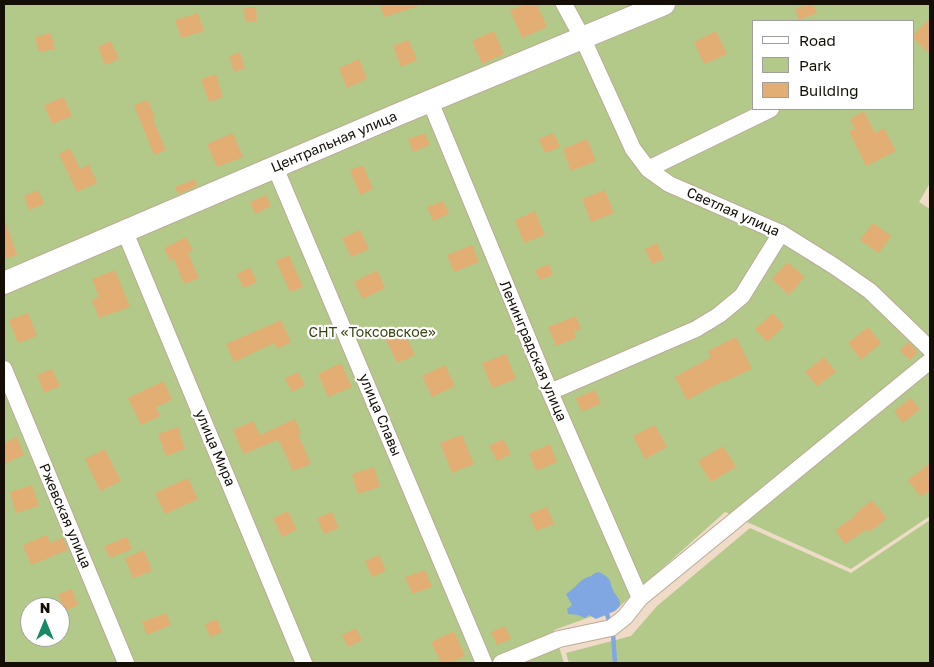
<!DOCTYPE html>
<html>
<head>
<meta charset="utf-8">
<style>
  body { margin:0 }
  #map { position:relative; width:934px; height:667px; overflow:hidden; background:#efdbc7; font-family:"Golos Text",sans-serif }
  canvas { display:block }
  .frame { position:absolute; inset:0; border:5px solid #140e07; pointer-events:none }
  .legend { position:absolute; left:752px; top:20px; width:162px; height:90px; box-sizing:border-box; background:#fff; border:1px solid #a19f9c; margin:0; padding:6px 9px; list-style:none; font-size:15px; color:#140e07 }
  .legend li { display:flex; align-items:center; gap:10px; height:25px }
  .legend b { width:25px; border:1px solid #a19f9c }
  .north { position:absolute; left:20px; top:597px; width:50px; height:50px; box-sizing:border-box; background:#fff; border:1px solid #a19f9c; border-radius:50%; rotate:0deg; font-size:14px; font-weight:700; line-height:20px; text-align:center; color:#140e07 }
  .north::after { content:''; display:block; margin:auto; width:18px; height:22px; background:#198867; clip-path:polygon(50% 0,100% 100%,50% 72%,0 100%) }
</style>
</head>
<body>
<div id="map">
<canvas width="934" height="667"></canvas>
<div class="frame"></div>
<ul class="legend">
<li><b style="height:6px;background:#fff"></b>Road</li>
<li><b style="height:14px;background:#b3c98a"></b>Park</li>
<li><b style="height:14px;background:#e3ae73"></b>Building</li>
</ul>
<div class="north">N</div>
</div>
<script>
const ctx = document.querySelector('canvas').getContext('2d');
ctx.lineJoin = 'round';
function fill(path, color) {
  ctx.fillStyle = color;
  ctx.fill(path, 'evenodd');
}
function trace(path, color, width, dash) {
  ctx.strokeStyle = color;
  ctx.lineWidth = width;
  ctx.lineCap = dash ? 'butt' : 'round';
  ctx.setLineDash(dash || []);
  ctx.stroke(path);
}
function drawText(font, color, halo, rows, align = 'center') {
  ctx.font = font + ' "Golos Text",sans-serif';
  ctx.lineWidth = 4.5;
  ctx.setLineDash([]);
  ctx.textBaseline = 'middle';
  ctx.strokeStyle = halo;
  ctx.fillStyle = color;
  for (const [text, x, y, turn = 0] of rows) {
    ctx.save();
    ctx.translate(x, y);
    ctx.rotate((+turn || 0) * Math.PI / 180);
    ctx.textAlign = isNaN(turn) ? turn : align;
    if (halo) ctx.strokeText(text, 0, 0);
    ctx.fillText(text, 0, 0);
    ctx.restore();
  }
}
const green = new Path2D(`
  M4 4H930V183L919 202 930 209V516L851 569 725 512 620 606 554 630 564 663H4ZM753 21H913V109H753ZM30 607H60V637H30Z
  M930 520V663H569L566 653 631 636 657 606 750 528 851 573Z`);
const water = new Path2D(`
  M599 572C616 581 607 582 616 595 619 599 620 600 620 606L615 611 596 619 589 615 585 618 578 615 568 614 567 609 572 605 566 594C575 589 580 578 591 576L595 573Z`);
const stream = new Path2D(`
  M607 614 613 634 615 663`);
const building = new Path2D(`
  M380 4H418L419 6 384 17Z
  M526 4H537L547 27 522 38 510 10Z
  M808 4H813L817 13 799 20 795 9Z
  M244 7H256L257 21 245 22Z
  M198 13 204 31 181 38 175 20Z
  M930 17V54L913 38V36Z
  M494 31 504 54 482 64 472 41Z
  M716 31 727 54 704 64 694 42Z
  M51 33 55 49 39 52 35 37Z
  M409 40 417 60 401 67 393 46Z
  M111 41 119 59 105 65 98 47Z
  M240 52 245 68 234 72 229 56Z
  M359 59 367 79 347 88 339 68Z
  M216 74 223 97 209 102 201 79Z
  M64 97 72 116 52 124 44 105Z
  M148 100 155 118 153 119 166 150 154 155 134 105Z
  M864 111 875 133 884 128 896 151 866 166 849 131 855 129 850 119Z
  M233 133 243 157 217 167 207 144Z
  M425 133 430 145 413 152 408 139Z
  M554 133 560 147 545 153 539 139Z
  M587 139 596 161 571 171 563 149Z
  M70 148 80 169 89 164 97 183 77 192 59 154Z
  M363 165 373 189 360 195 350 170Z
  M195 179 197 186 178 194 175 187Z
  M38 190 44 204 29 210 24 196Z
  M605 190 614 213 591 222 582 199Z
  M266 195 271 206 255 214 250 202Z
  M443 201 449 214 433 221 427 207Z
  M535 211 545 235 524 243 515 220Z
  M4 223H6L17 255 4 259Z
  M873 223 891 236 879 253 860 240Z
  M360 230 369 249 351 257 342 238Z
  M186 237 193 251 188 253 199 278 184 284 174 259 170 261 164 248Z
  M657 243 664 259 652 264 645 249Z
  M472 245 479 262 454 272 447 255Z
  M289 255 303 287 290 292 276 261Z
  M787 262 805 277 789 295 772 279Z
  M549 264 553 275 540 280 535 270Z
  M250 267 257 282 244 288 237 274Z
  M115 270 130 307 99 318 92 300 99 297 92 279Z
  M377 270 385 288 363 299 354 282Z
  M28 313 37 336 18 343 9 320Z
  M773 313 784 326 767 342 755 329Z
  M576 316 581 329 574 332 576 338 556 346 548 327Z
  M281 320 291 342 277 349 274 343 234 362 226 344Z
  M868 327 881 343 861 360 848 343Z
  M403 330 415 355 397 363 385 338Z
  M736 337 752 369 724 382 723 381 687 400 675 377 711 357 708 351Z
  M908 342 918 352 910 360 900 351Z
  M506 354 516 379 492 388 482 363Z
  M824 357 836 372 817 386 805 372Z
  M341 363 352 387 328 397 318 374Z
  M445 365 455 386 432 397 422 376Z
  M52 369 60 386 44 393 37 375Z
  M298 372 305 385 292 392 285 378Z
  M164 381 172 400 156 407 160 416 141 425 128 398Z
  M595 390 601 403 582 412 576 398Z
  M911 398 920 409 903 423 894 411Z
  M295 419 301 433 298 434 311 464 293 471 280 443H279L277 440 244 454 233 430 253 421 260 435Z
  M655 425 667 447 645 459 633 436Z
  M178 427 185 449 166 456 158 434Z
  M462 435 474 464 452 473 440 443Z
  M17 437 24 455 4 464V443Z
  M503 439 511 454 497 461 489 446Z
  M550 444 557 462 536 471 529 453Z
  M723 446 736 467 711 482 698 461Z
  M105 449 121 481 100 491 85 459Z
  M930 463V490L921 497 908 480Z
  M374 467 380 487 358 494 352 474Z
  M188 478 198 499 165 514 155 493Z
  M32 485 39 506 16 513 10 492Z
  M872 500 887 518 870 532 867 529 845 544 835 530 856 515 855 514Z
  M547 507 554 524 536 531 529 514Z
  M288 511 297 530 282 537 273 518Z
  M332 512 339 528 324 534 317 518Z
  M47 535 50 543 63 538 68 550 31 565 23 545Z
  M127 537 132 549 110 558 104 546Z
  M144 550 152 571 133 578 125 558Z
  M379 555 386 571 372 577 365 561Z
  M425 570 432 587 412 594 405 577Z
  M72 589 78 605 65 611 58 594Z
  M166 613 171 625 147 635 142 622Z
  M217 619 222 632 210 637 205 624Z
  M505 626 511 639 497 645 491 632Z
  M356 628 362 640 348 647 342 635Z
  M454 631 465 656 450 663H441L431 642Z`);
const street = new Path2D(`
  M564 4 583 39 633 149 648 169 669 184 781 233 834 266 870 291 930 349
  M430 101 550 392 640 598
  M275 167 484 663
  M648 169 771 109
  M125 232 304 663
  M4 369 126 663
  M550 392 696 329 719 315 742 296 781 233
  M501 663 559 639 611 628 625 617 640 598 930 361`);
const secondary = new Path2D(`
  M4 283 399 114 664 4`);
const streetNames = [
  ["Центральная улица",334,142,-23],
  ["Светлая улица",733,212,24],
  ["Ленинградская улица",533,351,67],
  ["улица Славы",380,415,67],
  ["улица Мира",215,448,67],
  ["Ржевская улица",65,516,67]
];
const parkNames = [
  ["СНТ «Токсовское»",372,333]
];
fill(green, '#b3c98a');
fill(water, '#81a7e3');
trace(stream, '#81a7e3', 4.5);
fill(building, '#e3ae73');
trace(street, '#bcaa96', 18);
trace(secondary, '#bcaa96', 24);
trace(street, '#fff', 16);
trace(secondary, '#fff', 22);
drawText('14px', '#140e07', '#fff', streetNames);
drawText('14px', '#364410', '#fff', parkNames);
</script>
</body>
</html>
